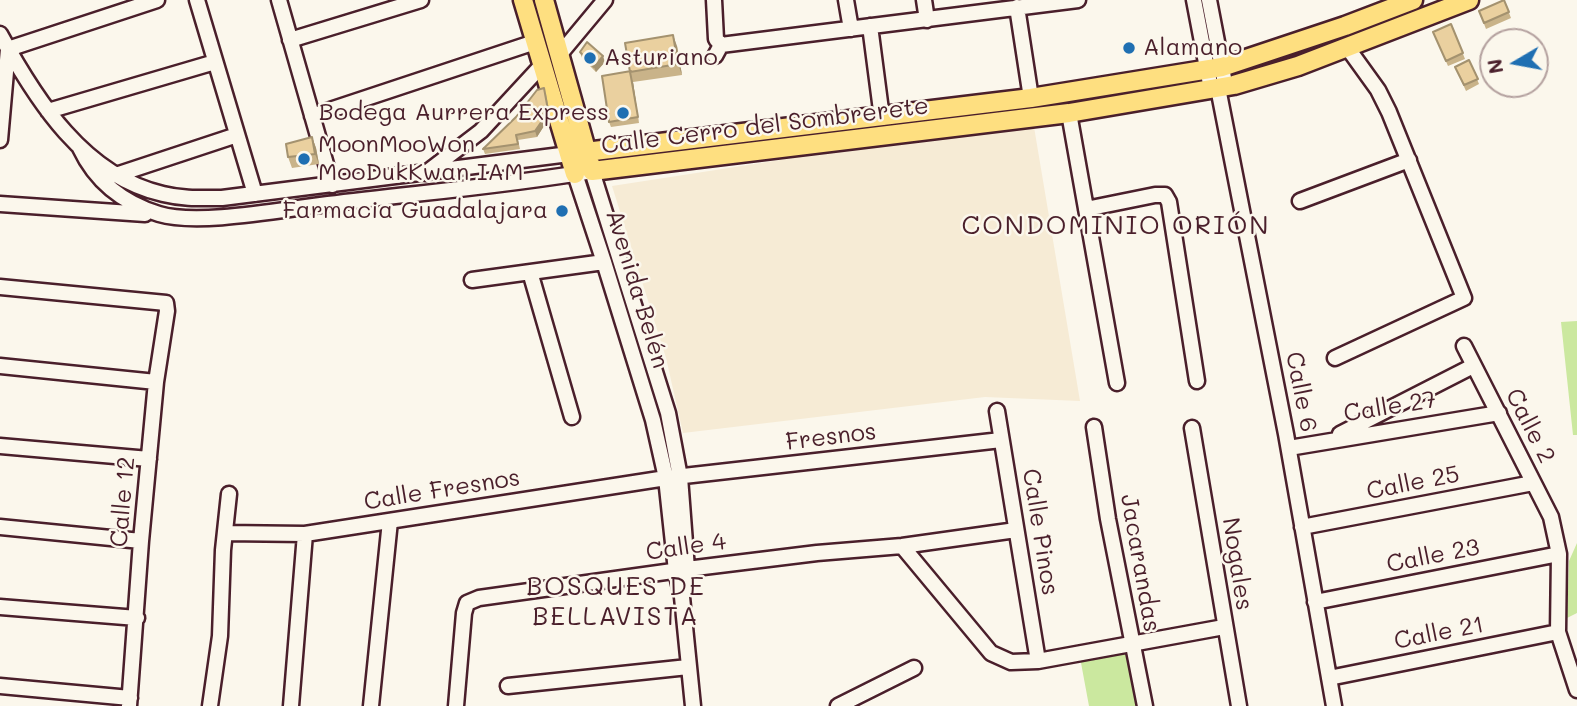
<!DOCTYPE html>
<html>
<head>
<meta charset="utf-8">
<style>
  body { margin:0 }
  #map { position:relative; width:1577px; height:706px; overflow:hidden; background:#fbf7ec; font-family:Mali,sans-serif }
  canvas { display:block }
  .north { position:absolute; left:1479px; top:28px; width:70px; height:70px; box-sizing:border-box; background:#fbf7ec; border:2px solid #b4a19f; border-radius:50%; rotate:260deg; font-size:19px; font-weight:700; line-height:28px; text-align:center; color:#4a1f2b }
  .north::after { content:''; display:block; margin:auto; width:24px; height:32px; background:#1f6fb2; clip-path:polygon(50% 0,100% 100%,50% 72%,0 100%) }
</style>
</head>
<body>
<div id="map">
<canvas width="1577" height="706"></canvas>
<div class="north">N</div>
</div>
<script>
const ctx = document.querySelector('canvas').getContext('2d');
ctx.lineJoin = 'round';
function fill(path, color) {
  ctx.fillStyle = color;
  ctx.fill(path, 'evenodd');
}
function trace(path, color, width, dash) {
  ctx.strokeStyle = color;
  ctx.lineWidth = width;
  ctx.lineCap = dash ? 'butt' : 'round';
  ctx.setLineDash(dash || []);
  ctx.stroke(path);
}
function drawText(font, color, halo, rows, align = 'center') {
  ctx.font = font + ' Mali,sans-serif';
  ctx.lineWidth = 5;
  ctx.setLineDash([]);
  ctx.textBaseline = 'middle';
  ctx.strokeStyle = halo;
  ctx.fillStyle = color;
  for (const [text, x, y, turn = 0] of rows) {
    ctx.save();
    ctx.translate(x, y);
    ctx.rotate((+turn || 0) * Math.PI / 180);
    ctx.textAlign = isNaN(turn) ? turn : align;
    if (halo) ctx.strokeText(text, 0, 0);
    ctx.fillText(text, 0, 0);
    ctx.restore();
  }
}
const built = new Path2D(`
  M1033 121 1080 401 985 397 683 433 666 358 612 186Z`);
const green = new Path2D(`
  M1577 321V435H1573L1561 322Z
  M1577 543V613L1567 618 1569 561Z
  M1131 643 1143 706H1089L1079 652Z`);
const minor = new Path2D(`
  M197 0 255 194
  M279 0 332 185
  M714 0 716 39 721 45 715 56
  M846 0 851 29
  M924 0 927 20
  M1194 0 1211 89
  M1209 0 1224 78
  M1017 7 1031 98
  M870 26 882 118
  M0 34C36 100 84 176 163 194 183 199 202 198 222 198L569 154
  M290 40 421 0
  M721 45 1078 0
  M560 54 605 0
  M1218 88 1286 434 1334 706
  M48 111 215 62
  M1069 113 1117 383
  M312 116 535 42
  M0 140 8 49 157 0
  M80 148C96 182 123 203 159 214 199 226 284 209 328 204 416 193 505 186 592 171L668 413 680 477 687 569 682 597
  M426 173 481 131 542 65
  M575 174 604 262 653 420 666 478 676 571 682 597 693 706
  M116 175 237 135
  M1300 201 1409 160
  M0 204 145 214
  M1086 209 1155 195H1165L1169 202 1197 381
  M530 272 572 417
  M472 280 604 262
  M0 287 166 303 167 311 156 382 141 541 129 706
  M1464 346 1551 517 1559 554 1558 632 1577 690
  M1335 358 1464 298 1389 112 1378 90 1347 47
  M0 366 156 382
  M997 411 1038 661
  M1094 427 1108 519 1145 706
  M1192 428 1239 706
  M1340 434 1473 366
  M0 446 149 459
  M1289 448 1499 413
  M0 527 141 541
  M1302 527 1533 483
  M225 533 305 534 666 478 1001 440
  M902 546 991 653 1011 662 1038 661 1224 627
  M1315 602 1559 554
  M0 607 137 618
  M1329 678 1558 632
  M0 686 130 698
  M508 686 688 667
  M210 706 220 636 223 550 229 494
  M291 706 305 534
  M371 706 390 521
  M456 706 464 613 467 603 479 598 687 569 817 553 902 546 1016 530
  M838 706 914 668`);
const major = new Path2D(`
  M523 0 575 174
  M544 0 592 171 1069 113 1234 85 1298 66 1469 0
  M569 154 1031 98 1222 67 1345 26 1413 0`);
const wall = new Path2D(`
  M1504 0 1511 18 1486 29 1479 11Z
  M1451 24 1465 59 1448 66 1433 32Z
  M677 46 682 75 633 82 639 123 611 127 609 122 630 72Z
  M580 52 605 62 596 72 582 58Z
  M1469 60 1479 84 1466 91 1455 67Z
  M546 94 550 115 540 117 544 126 537 137 518 140 520 149 485 154 483 149 516 117Z
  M312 137 316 148 319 164 292 168 288 157Z`);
const shadedWall = new Path2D(`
  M673 35 677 46 682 75 678 64Z
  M603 56 605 62 596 72 594 67Z
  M631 77 633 82 639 123 638 117Z
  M542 121 544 126 537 137 535 131Z
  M312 137 316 148 319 164 315 154Z`);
const building = new Path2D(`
  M1504 0 1509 12 1484 23 1479 11Z
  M1451 24 1463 53 1446 61 1433 32Z
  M673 35 678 64 630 72 625 43Z
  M1518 35 1521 42H1502Z
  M587 42 603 56 594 67 580 52Z
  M1469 60 1478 79 1464 85 1455 67Z
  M631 71 630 72 631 77 638 117 609 122 602 76Z
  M544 88 548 110 538 112 542 121 535 131 516 135 518 144 483 149 516 117 537 90Z
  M312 137 315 154 288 157 286 144Z`);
const markers = [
  [1129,48,7,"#1f6fb2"],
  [590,58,7,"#1f6fb2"],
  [623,113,7,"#1f6fb2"],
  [304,159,7,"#1f6fb2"],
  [562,211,7,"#1f6fb2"]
];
const poiNames = [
  ["Alamano",1143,48],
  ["Asturiano",604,58],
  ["Bodega Aurrera Express",609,113,"right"],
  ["MoonMooWon",318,145],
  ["MooDukKwan IAM",318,173],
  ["Farmacia Guadalajara",548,211,"right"]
];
const streetNames = [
  ["Calle Cerro del Sombrerete",765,126,-7],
  ["Avenida Belén",637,289,73],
  ["Calle 6",1301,392,79],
  ["Calle 27",1390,407,-9],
  ["Calle 2",1530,426,63],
  ["Fresnos",831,437,-7],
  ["Calle 25",1413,483,-11],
  ["Calle Fresnos",442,490,-9],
  ["Calle 12",123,502,-85],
  ["Calle Pinos",1040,532,81],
  ["Calle 4",686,547,-8],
  ["Calle 23",1433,556,-11],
  ["Jacarandas",1140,563,80],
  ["Nogales",1237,564,81],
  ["Calle 21",1439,633,-11]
];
const neighbourhoodNames = [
  ["CONDOMINIO ORIÓN",1116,226],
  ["BOSQUES DE",616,587],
  ["BELLAVISTA",616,617]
];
fill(built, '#f6ebd5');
fill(green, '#cbe89f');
trace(minor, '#4a1f2b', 19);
trace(major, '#4a1f2b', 23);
trace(minor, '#fbf7ec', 14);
trace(major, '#fedf80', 18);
fill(wall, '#c9b389');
fill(shadedWall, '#a4926f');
fill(building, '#ead09f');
trace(building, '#a4926f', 2);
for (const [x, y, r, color] of markers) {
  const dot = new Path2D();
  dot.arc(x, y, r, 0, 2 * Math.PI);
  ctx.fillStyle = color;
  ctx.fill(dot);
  trace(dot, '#fbf7ec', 2.5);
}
drawText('24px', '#4a1f2b', '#fbf7ec', poiNames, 'left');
drawText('24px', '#4a1f2b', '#fbf7ec', streetNames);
ctx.letterSpacing = '2px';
drawText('26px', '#4a1f2b', '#fbf7ec', neighbourhoodNames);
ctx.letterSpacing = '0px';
</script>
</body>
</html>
